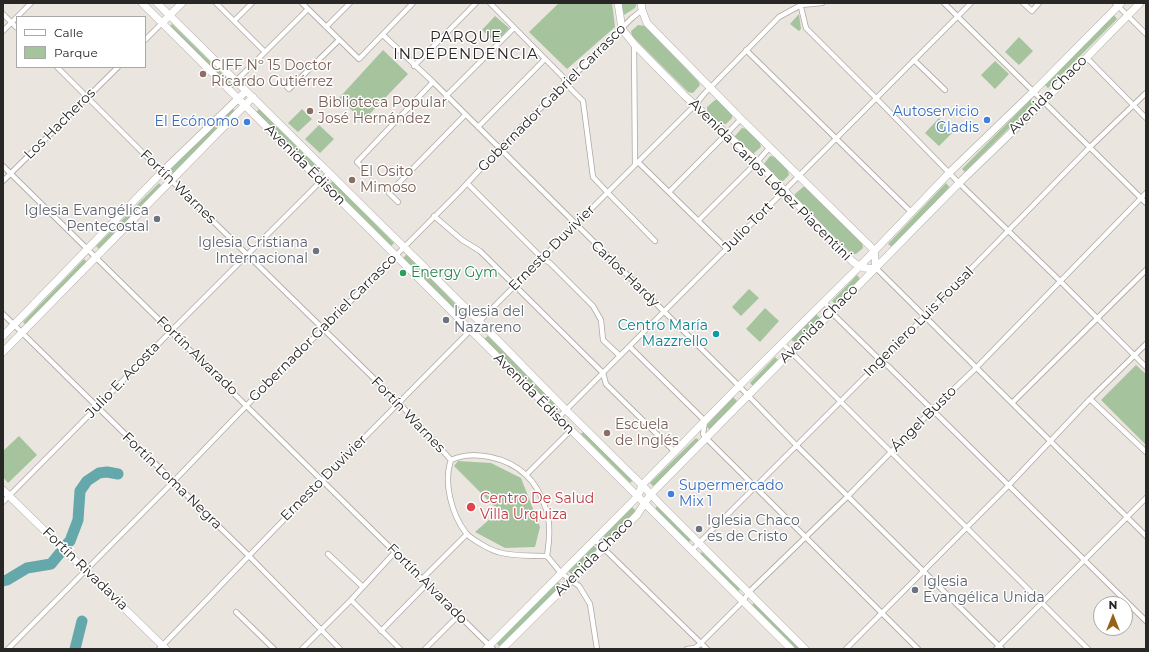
<!DOCTYPE html>
<html>
<head>
<meta charset="utf-8">
<style>
  body { margin:0 }
  #map { position:relative; width:1149px; height:652px; overflow:hidden; background:#ebe5df; font-family:Montserrat,sans-serif }
  canvas { display:block }
  .frame { position:absolute; inset:0; border:4px solid #292725; pointer-events:none }
  .legend { position:absolute; left:16px; top:16px; width:130px; height:52px; box-sizing:border-box; background:#fff; border:1px solid #a9a9a8; margin:0; padding:5px 7px; list-style:none; font-size:12px; color:#292725 }
  .legend li { display:flex; align-items:center; gap:8px; height:20px }
  .legend b { width:20px; border:1px solid #a9a9a8 }
  .north { position:absolute; left:1093px; top:596px; width:40px; height:40px; box-sizing:border-box; background:#fff; border:1px solid #a9a9a8; border-radius:50%; rotate:0deg; font-size:11px; font-weight:700; line-height:16px; text-align:center; color:#292725 }
  .north::after { content:''; display:block; margin:auto; width:14px; height:18px; background:#966217; clip-path:polygon(50% 0,100% 100%,50% 72%,0 100%) }
</style>
</head>
<body>
<div id="map">
<canvas width="1149" height="652"></canvas>
<div class="frame"></div>
<ul class="legend">
<li><b style="height:5px;background:#fff"></b>Calle</li>
<li><b style="height:11px;background:#a5c39d"></b>Parque</li>
</ul>
<div class="north">N</div>
</div>
<script>
const ctx = document.querySelector('canvas').getContext('2d');
ctx.lineJoin = 'round';
function fill(path, color) {
  ctx.fillStyle = color;
  ctx.fill(path, 'evenodd');
}
function trace(path, color, width, dash) {
  ctx.strokeStyle = color;
  ctx.lineWidth = width;
  ctx.lineCap = dash ? 'butt' : 'round';
  ctx.setLineDash(dash || []);
  ctx.stroke(path);
}
function drawText(font, color, halo, rows, align = 'center') {
  ctx.font = font + ' Montserrat,sans-serif';
  ctx.lineWidth = 3;
  ctx.setLineDash([]);
  ctx.textBaseline = 'middle';
  ctx.strokeStyle = halo;
  ctx.fillStyle = color;
  for (const [text, x, y, turn = 0] of rows) {
    ctx.save();
    ctx.translate(x, y);
    ctx.rotate((+turn || 0) * Math.PI / 180);
    ctx.textAlign = isNaN(turn) ? turn : align;
    if (halo) ctx.strokeText(text, 0, 0);
    ctx.fillText(text, 0, 0);
    ctx.restore();
  }
}
const green = new Path2D(`
  M559 3H612L615 27 567 69 529 32Z
  M621 3H637L635 8 624 15Z
  M799 14 801 29 799 31 790 24Z
  M1114 15 1117 19 1048 88 1045 85Z
  M495 16 509 28 496 43 482 30Z
  M172 24 235 86 231 89 169 27Z
  M638 25 645 26 698 81 700 85 693 93 688 92 632 36 631 31Z
  M1019 37 1033 51 1019 65 1005 52Z
  M383 50 408 74 363 121 339 98Z
  M995 61 1009 74 995 89 981 75Z
  M1031 99 1034 103 965 172 962 169Z
  M715 100H719L732 113V118L726 124H721L707 111V107Z
  M232 108 235 111 173 173 170 170Z
  M259 109 322 171 319 174 256 112Z
  M302 109 312 119 298 132 288 123Z
  M939 118 953 132 939 146 925 133Z
  M319 125 334 139 320 153 305 139Z
  M742 128C751 129 760 138 761 147L754 153H750L735 140V136Z
  M770 156C779 157 788 166 789 175L783 181H778L764 167V164Z
  M333 181 394 243 391 246 329 184Z
  M159 183 162 186 99 249 96 246Z
  M946 183 950 188 892 247 888 244Z
  M803 187H808L862 242 863 248 856 254H852L795 198V194Z
  M407 254 468 317 465 320 403 258Z
  M84 259 87 262 26 325 23 322Z
  M857 275 860 279 836 305 832 301Z
  M749 289 759 298 741 316 732 307Z
  M765 308 779 321 760 342 746 329Z
  M816 314 820 318 795 343 791 339Z
  M488 336 558 405 554 408 484 339Z
  M775 357 779 361 754 387 750 383Z
  M1136 365 1146 374V445L1101 400Z
  M733 397 737 401 710 430 706 426Z
  M584 431 633 480 630 483 581 434Z
  M19 436 37 455 8 483 3 477V451Z
  M696 438 700 441 654 487 650 483Z
  M458 461 491 463 521 478 540 527 535 547 505 548 475 532 499 511 454 466Z
  M657 506 691 540 688 543 655 509Z
  M632 507 636 511 604 543 600 539Z
  M593 545 597 549 572 575 568 571Z
  M702 552 740 589 738 592 700 554Z
  M558 582 562 586 500 647 496 643Z
  M754 603 800 649H795L751 606Z`);
const river = new Path2D(`
  M67 544 70 541 78 520 80 491 87 481 99 473 107 472 118 474
  M3 581 7 580 27 568 51 564 60 553
  M75 649 82 621`);
const street = new Path2D(`
  M216 3 264 51
  M302 3 359 59 413 3
  M490 3 564 78 565 83 583 101 593 177 608 193 655 241
  M800 3 806 28 876 98 959 183 1060 281 1146 367
  M944 3 1146 203
  M1023 3 1032 11 1039 3
  M1115 3 1146 34
  M3 14 17 28
  M17 17 31 3
  M234 21 252 3
  M326 27 350 3
  M3 31 17 17
  M383 35 433 82 739 386 796 445 1002 649
  M145 40 162 23
  M634 44 635 165
  M746 50 911 212
  M1086 57 1146 118
  M914 60 945 90
  M414 66 476 3
  M57 67 162 172 172 181 399 403 451 460
  M280 79 289 89 339 40
  M236 81 308 9
  M446 96 514 28
  M478 127 545 59
  M638 162 726 248
  M3 166 493 649
  M370 175 357 162 433 82
  M3 181 118 67
  M467 183 542 258 550 263 593 306 601 320 603 340 620 356
  M669 192 741 119
  M398 202 389 193 465 115
  M434 216 462 240 480 251 603 373 606 384 675 452
  M698 221 757 162 770 147
  M876 268 1146 536
  M824 301 832 313 881 361 888 366 1146 621
  M3 314 249 556 340 649
  M783 344 1088 649
  M630 347 705 421 703 434 706 438 918 649
  M1090 399 1146 452
  M1012 403 1146 270
  M559 417 971 3
  M526 475 571 430
  M3 502 97 407 171 331 329 173
  M594 539 707 649
  M692 550 881 361 1090 147 1146 93
  M328 554 363 587
  M547 556C531 555 514 557 498 552 490 550 471 539 466 533 452 515 443 483 451 460 474 450 507 457 526 475 536 484 542 497 546 509 551 522 549 543 547 556L561 573 579 586 590 604 597 649
  M422 579 467 534
  M351 600 400 649
  M236 612 274 649
  M381 631 427 584
  M8 649 173 482 247 405 460 191 499 149 632 18 642 10
  M159 649C214 593 267 536 322 481 445 355 570 230 695 105L704 94 779 17 801 5 822 3
  M302 649 351 600 395 552
  M425 649 459 615
  M687 649 695 648 701 643 743 601 749 592 848 496 933 409 976 368 1146 193
  M846 649 1009 485 1090 399 1146 344
  M996 649 1146 498`);
const secondary = new Path2D(`
  M142 3 791 649
  M157 3 480 322 566 410 642 485 659 503 805 649
  M618 3 622 29 634 44 684 95 757 162 852 261C860 268 866 269 876 268
  M641 3 642 10 647 23 741 119 874 250 876 268
  M162 23 182 3
  M3 336 162 172 246 91
  M3 352 253 97
  M3 490 166 649
  M486 649 638 496 642 485 739 386 859 267 950 172 1034 91 1121 3
  M502 649 637 515 650 495 781 362 856 288 959 183 1044 101 1140 3`);
const markers = [
  [203,74,4,"#8d6e63"],
  [310,111,4,"#8d6e63"],
  [987,120,4,"#3f7fe0"],
  [247,122,4,"#3f7fe0"],
  [352,180,4,"#8d6e63"],
  [157,219,4,"#6b7280"],
  [316,251,4,"#6b7280"],
  [403,273,4,"#2e9e5b"],
  [446,320,4,"#6b7280"],
  [716,334,4,"#0f9aa8"],
  [607,433,4,"#8d6e63"],
  [671,494,4,"#3f7fe0"],
  [471,507,5,"#e0444e"],
  [699,529,4,"#6b7280"],
  [915,590,4,"#6b7280"]
];
const educationNames = [
  ["CIFF Nº 15 Doctor",211,66],
  ["Ricardo Gutiérrez",211,82],
  ["Biblioteca Popular",318,103],
  ["José Hernández",318,119],
  ["El Osito",360,172],
  ["Mimoso",360,188],
  ["Escuela",615,425],
  ["de Inglés",615,441]
];
const streetNames = [
  ["Avenida Chaco",1048,95,-45],
  ["Gobernador Gabriel Carrasco",552,98,-45],
  ["Los Hacheros",60,124,-45],
  ["Avenida Édison",305,165,45],
  ["Avenida Carlos López Piacentini",770,180,45],
  ["Fortín Warnes",178,187,44],
  ["Julio Tort",748,227,-45],
  ["Ernesto Duvivier",552,248,-45],
  ["Carlos Hardy",625,274,44],
  ["Ingeniero Luis Fousal",919,322,-45],
  ["Avenida Chaco",819,324,-45],
  ["Gobernador Gabriel Carrasco",323,328,-45],
  ["Fortín Alvarado",197,356,44],
  ["Julio E. Acosta",123,380,-46],
  ["Avenida Édison",534,394,45],
  ["Fortín Warnes",408,415,46],
  ["Ángel Busto",924,419,-45],
  ["Ernesto Duvivier",324,478,-45],
  ["Fortín Loma Negra",172,481,44],
  ["Avenida Chaco",594,557,-45],
  ["Fortín Rivadavia",85,569,44],
  ["Fortín Alvarado",427,584,45]
];
const shopNames = [
  ["Autoservicio",979,112],
  ["Gladis",979,128],
  ["El Ecónomo",239,122],
  ["Supermercado",679,486,"left"],
  ["Mix 1",679,502,"left"]
];
const worshipNames = [
  ["Iglesia Evangélica",149,211,"right"],
  ["Pentecostal",149,227,"right"],
  ["Iglesia Cristiana",308,243,"right"],
  ["Internacional",308,259,"right"],
  ["Iglesia del",454,312],
  ["Nazareno",454,328],
  ["Iglesia Chaco",707,521],
  ["es de Cristo",707,537],
  ["Iglesia",923,582],
  ["Evangélica Unida",923,598]
];
const leisureNames = [
  ["Energy Gym",411,273]
];
const cultureNames = [
  ["Centro María",708,326],
  ["Mazzrello",708,342]
];
const healthNames = [
  ["Centro De Salud",480,499],
  ["Villa Urquiza",480,515]
];
const neighbourhoodNames = [
  ["PARQUE",466,38],
  ["INDEPENDENCIA",466,55]
];
fill(green, '#a5c39d');
trace(river, '#64a8ab', 11);
trace(street, '#aea8a3', 6);
trace(secondary, '#aea8a3', 8);
trace(street, '#fff', 4.5);
trace(secondary, '#fff', 7);
for (const [x, y, r, color] of markers) {
  const dot = new Path2D();
  dot.arc(x, y, r, 0, 2 * Math.PI);
  ctx.fillStyle = color;
  ctx.fill(dot);
  trace(dot, '#fff', 1.5);
}
drawText('14px', '#785e54', '#fff', educationNames, 'left');
drawText('14px', '#292725', '#fff', streetNames);
drawText('14px', '#366cbe', '#fff', shopNames, 'right');
drawText('14px', '#5b616d', '#fff', worshipNames, 'left');
drawText('14px', '#27864d', '#fff', leisureNames, 'left');
drawText('14px', '#0d838f', '#fff', cultureNames, 'right');
drawText('14px', '#be3a42', '#fff', healthNames, 'left');
ctx.letterSpacing = '1px';
drawText('15px', '#292725', '#fff', neighbourhoodNames);
ctx.letterSpacing = '0px';
</script>
</body>
</html>
